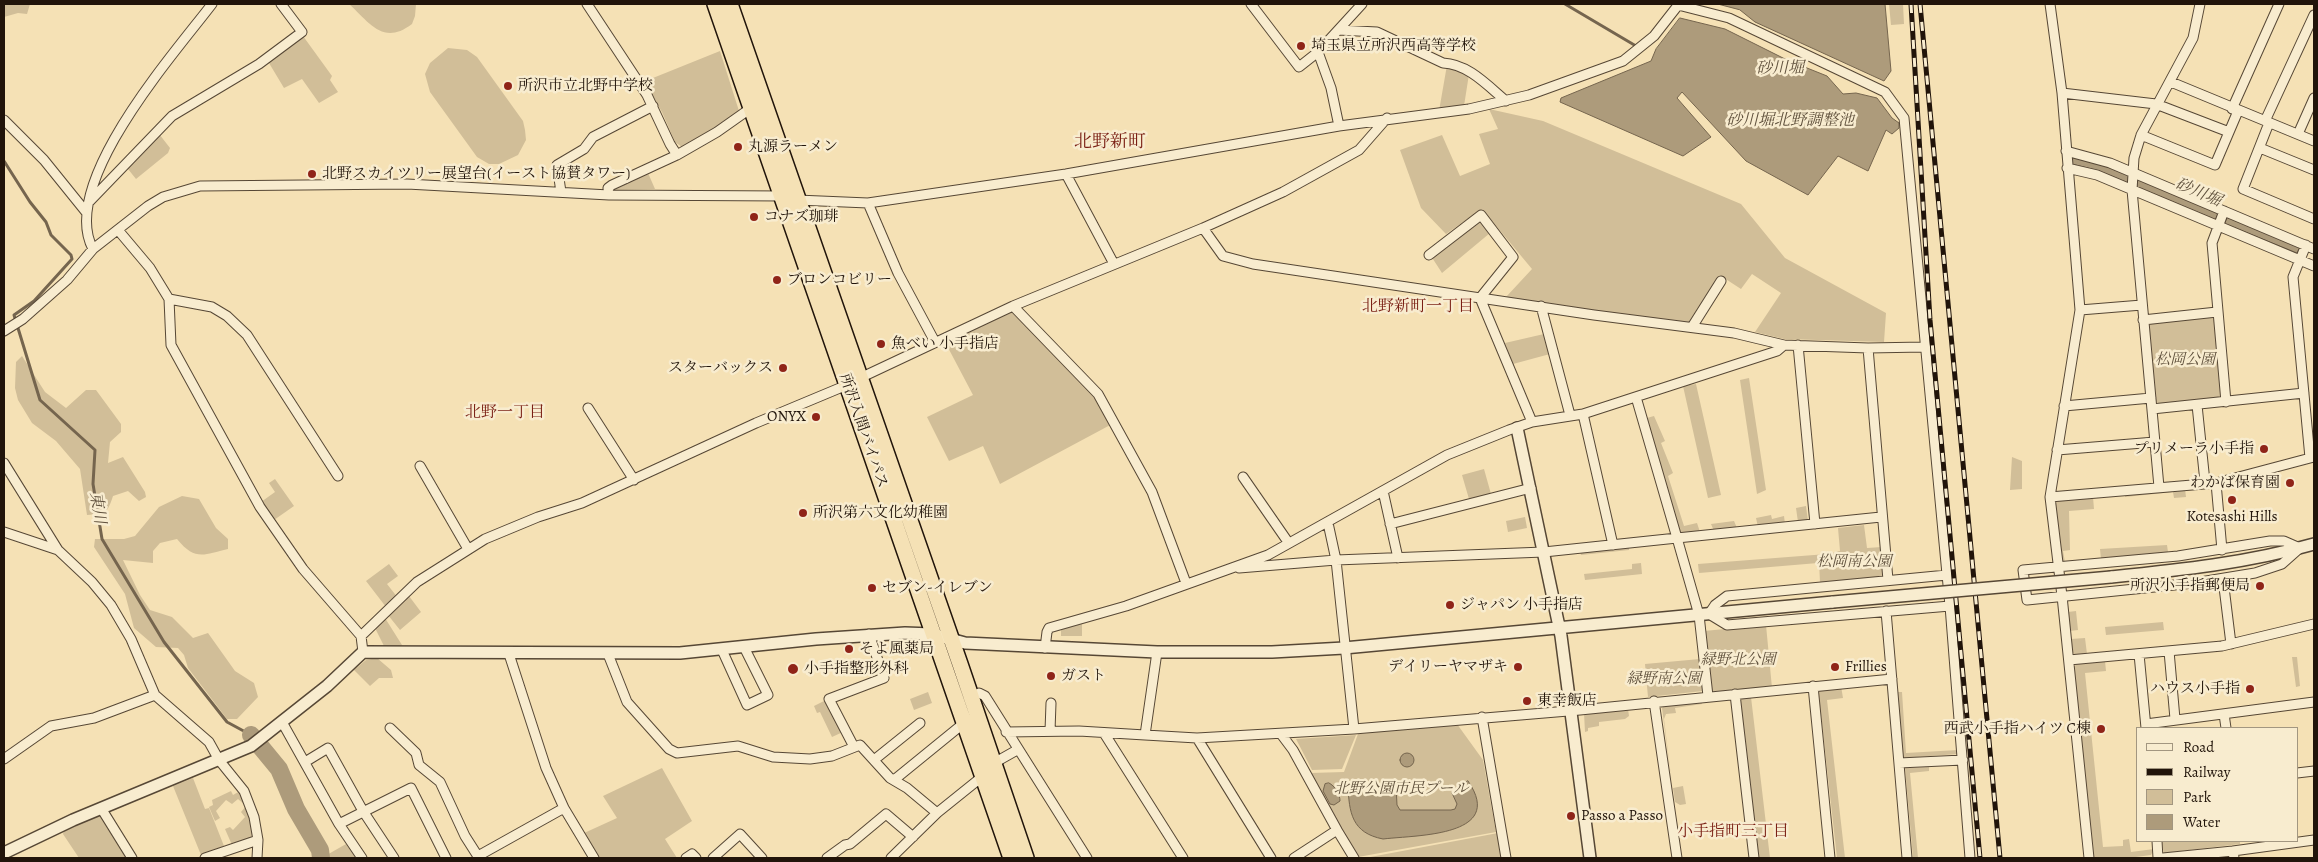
<!DOCTYPE html>
<html>
<head>
<meta charset="utf-8">
<style>
  body { margin:0 }
  #map { position:relative; width:2318px; height:862px; overflow:hidden; background:#f5e1b5; font-family:Alegreya,serif }
  canvas { display:block }
  .frame { position:absolute; inset:0; border:5px solid #21140a; pointer-events:none }
  .legend { position:absolute; left:2136px; top:727px; width:162px; height:115px; box-sizing:border-box; background:#f8eccf; border:1px solid #a29680; margin:0; padding:6px 9px; list-style:none; font-size:15px; color:#21140a }
  .legend li { display:flex; align-items:center; gap:10px; height:25px }
  .legend b { width:25px; border:1px solid #a29680 }
</style>
</head>
<body>
<div id="map">
<canvas width="2318" height="862"></canvas>
<div class="frame"></div>
<ul class="legend">
<li><b style="height:6px;background:#f8eccf"></b>Road</li>
<li><b style="height:6px;background:#21140a"></b>Railway</li>
<li><b style="height:14px;background:#d1be98"></b>Park</li>
<li><b style="height:14px;background:#ad9b7b"></b>Water</li>
</ul>
</div>
<script>
const ctx = document.querySelector('canvas').getContext('2d');
ctx.lineJoin = 'round';
function fill(path, color) {
  ctx.fillStyle = color;
  ctx.fill(path, 'evenodd');
}
function trace(path, color, width, dash) {
  ctx.strokeStyle = color;
  ctx.lineWidth = width;
  ctx.lineCap = dash ? 'butt' : 'round';
  ctx.setLineDash(dash || []);
  ctx.stroke(path);
}
function drawText(font, color, halo, rows, align = 'center') {
  ctx.font = font + ' Alegreya,"Noto Serif JP",serif';
  ctx.lineWidth = 5;
  ctx.setLineDash([]);
  ctx.textBaseline = 'middle';
  ctx.strokeStyle = halo;
  ctx.fillStyle = color;
  for (const [text, x, y, turn = 0] of rows) {
    ctx.save();
    ctx.translate(x, y);
    ctx.rotate((+turn || 0) * Math.PI / 180);
    ctx.textAlign = isNaN(turn) ? turn : align;
    if (halo) ctx.strokeText(text, 0, 0);
    ctx.fillText(text, 0, 0);
    ctx.restore();
  }
}
const green = new Path2D(`
  M4 4H30L27 14 18 13 4 17Z
  M349 4H416L415 16 412 24C383 46 370 23 349 4Z
  M1889 4H1903L1904 24 1891 25Z
  M303 36 332 76 330 80 338 92 319 103 302 79 284 88 269 63Z
  M448 48 467 50 477 57 523 121 525 130 526 140 518 155 499 164H489L477 157 430 92 425 74 430 63Z
  M720 51 739 111 716 129 682 147 675 142 662 112 643 82Z
  M1447 65 1469 74 1464 106 1439 111Z
  M1489 109 1543 121 1741 204 1785 258 1886 313 1884 342 1784 339 1755 332 1781 293 1752 274 1741 289 1721 276 1689 324 1506 297 1532 269 1482 209 1446 234 1421 208 1400 150 1442 135 1460 176 1490 164 1479 134 1498 129Z
  M156 130 170 148 168 153 136 179 124 164Z
  M648 173 655 189 616 190V186Z
  M1479 219 1490 233 1442 273 1431 256Z
  M1012 310 1098 394 1114 423 1000 484 983 446 949 461 927 417 973 395 944 340Z
  M2210 316 2215 319 2222 394 2220 398 2159 404 2156 401 2148 325 2151 321Z
  M1544 334 1550 354 1513 364 1505 343Z
  M22 356 45 392 66 408 86 390H96L121 424V432L110 442 108 463 123 457 145 492 146 497 139 501 128 491 113 496C107 514 106 513 87 515L80 469 56 441 32 423 18 400 15 388 16 362Z
  M1749 378 1766 490 1757 494 1740 380Z
  M1696 384 1721 495 1708 498 1683 386Z
  M1654 416 1665 441 1661 443 1673 473 1668 476 1684 526 1697 523 1700 532 1680 534 1647 418Z
  M2012 457 2022 461V489L2010 490Z
  M1484 469 1491 494 1469 499 1462 475Z
  M275 479 294 506 274 520 261 502 275 492 269 483Z
  M2185 489 2186 497 2174 498 2173 492 2125 497V494Z
  M182 496 199 499 216 528 228 539V549C203 555 195 561 177 539L160 543 153 551V563L123 560 140 595 150 610 172 617 193 638 208 633 235 671 254 683 258 697 237 719H227L188 668 184 655 178 648 156 647 134 628 125 594 94 547 95 539H124L135 536 159 507Z
  M2093 497 2094 509 2069 511 2070 550 2063 551 2065 562 2062 560 2054 504 2057 500Z
  M1806 506 1808 521 1798 522 1796 508Z
  M1771 515 1772 519 1784 516 1785 524 1758 527 1756 518Z
  M1525 517 1527 528 1508 532 1506 521Z
  M1734 521 1737 528 1714 531 1711 524Z
  M1864 525 1867 548 1882 547 1884 577 1820 583 1819 560 1818 563 1699 573 1698 564 1827 554 1840 551 1838 528Z
  M2167 545 2168 552 2101 559 2100 549Z
  M1629 546V550L1581 555 1580 551Z
  M1641 563 1642 574 1585 580 1584 574 1632 569V564Z
  M389 564 398 576 387 584 398 598 386 607 366 581Z
  M409 596 421 612 400 630 388 615Z
  M2076 611 2078 630 2070 631 2068 612Z
  M385 618 402 645 400 648 384 646 375 628Z
  M2163 622 2164 630 2106 635 2105 627Z
  M1082 624V636H1061V629Z
  M1766 625 1772 688 1710 694 1704 631Z
  M2085 638 2087 654 2076 655 2072 652 2071 639Z
  M2292 657H2297L2300 686 2296 687Z
  M377 658 391 670 393 678H379L370 686 354 670 366 660Z
  M1700 659 1703 691 1648 697 1645 664Z
  M2105 661 2106 671 2085 673 2103 847 2123 846V840L2129 839 2131 852 2154 849 2151 855 2128 858H2091L2074 667 2077 663Z
  M1841 686 1843 698 1827 700 1845 858H1837L1818 688Z
  M928 692 932 703 914 710 910 699Z
  M1898 692H1902L1906 753 1958 750V754L1902 758Z
  M1751 697 1770 858H1759L1740 699Z
  M830 698 845 731 832 737 820 712 817 713 814 706Z
  M1701 700 1702 704 1675 708 1676 713 1666 714 1664 719 1672 785 1662 708 1665 705Z
  M1628 709 1629 716 1625 719 1599 722V726L1588 728V731L1585 732 1584 713Z
  M1457 724 1483 760 1496 832 1358 857 1310 773 1344 772 1358 734Z
  M1356 735 1342 769 1312 770 1296 739Z
  M1929 767V771L1910 773 1918 858H1913L1905 768Z
  M662 768 692 821 665 839 677 858H596L582 834 617 818 603 796Z
  M193 778 205 809 209 808 224 846 203 855H201L173 786Z
  M1683 786 1686 804 1680 805 1675 802 1673 788Z
  M231 791 233 795 240 791 252 817 254 837 232 845 225 829 230 827 233 830 245 817 241 812 246 806 238 799 232 804 226 800 216 811 220 818 215 821 209 807 213 805 212 800Z
  M99 815 103 817 130 858H79L63 834 64 830Z
  M1498 833 1503 858H1365Z
  M2161 841H2240V844L2164 853Z
  M346 844 356 858H325V856Z`);
const water = new Path2D(`
  M1718 4H1885L1891 71 1884 81 1755 22 1740 10Z
  M1680 18 1725 29 1787 60 1827 76 1843 94 1856 93 1877 98 1892 118 1899 123V128L1892 134 1886 130 1868 171 1838 156 1808 195 1746 161 1682 92 1677 98 1711 137 1683 156 1560 102 1561 98 1651 61 1656 49Z
  M2072 154 2129 175 2128 183 2099 171 2072 164Z
  M2138 179 2219 213 2216 220 2137 187Z
  M2228 217 2300 247 2297 253 2225 224Z
  M1400 760a7 7 0 1 1 14 0a7 7 0 1 1-14 0Z
  M1468 781C1507 837 1416 835 1383 839 1352 833 1349 813 1348 785L1396 786 1397 805 1400 810H1451L1455 809 1457 804 1452 793Z
  M1329 783C1335 786 1340 794 1340 801L1334 805 1330 804 1323 791 1325 784Z`);
const stream = new Path2D(`
  M1565 4 1636 46
  M4 161 30 202 46 222 51 235 71 255 72 259 34 301 14 315 40 400 95 450 93 484 102 539 164 642 227 722 251 735`);
const river = new Path2D(`
  M251 735 279 769 296 809 320 850 321 858`);
const minor = new Path2D(`
  M587 4 647 95 670 144 677 155 717 132 751 108
  M1251 4 1299 67 1318 52 1362 4
  M2050 4 2062 93 2080 310 2050 497 2062 596 2089 858
  M1678 5 1729 18 1885 92 1904 118 1950 606 1970 858
  M1338 30 1377 32 1443 63C1468 64 1487 85 1506 101
  M1318 52 1331 88 1339 126
  M2171 82 2314 141
  M2062 93 2156 104 2229 132
  M2232 109 2279 4
  M4 120 44 160 86 212
  M2265 121 2314 15
  M2269 123 2243 189 2314 219
  M2298 134 2314 98
  M2141 135 2215 165 2238 111
  M2260 148 2314 170
  M2066 151 2110 163 2314 249
  M2067 168 2097 175 2314 266
  M1066 174 1114 264
  M561 192 557 165 584 149 593 137 653 106
  M609 195 608 188 612 185 677 155
  M797 200 868 203 1066 174 1339 126 1469 109 1529 95 1623 61 1654 36 1679 4
  M90 201 172 116 259 64 302 32 281 4
  M868 203 898 273 935 342
  M2224 211 2212 243 2226 402
  M1203 228 1223 256 1253 264 1594 315 1734 333 1784 345
  M118 230 150 268 169 299 171 345 260 507 303 569 361 636 363 652
  M2306 245 2293 277 2310 458
  M93 249C58 184 174 54 212 4
  M1429 255 1481 215 1513 257 1480 298 1532 422
  M169 299 212 307 227 316 247 335 338 476
  M1013 306 1098 394 1152 492 1186 583
  M1541 306 1570 415
  M2080 310 2142 305
  M2143 320 2217 312
  M1692 327 1721 281
  M4 331 23 319 67 280 93 249 148 206 163 197 200 186 407 184 609 195 784 196
  M1798 345 1815 524
  M1868 348 1888 580
  M860 378 1013 306 1203 228 1283 192 1359 150 1387 118
  M2197 405 2205 482
  M2064 406 2151 398
  M588 408 634 480
  M2152 409 2304 393
  M1583 414 1613 545
  M2057 450 2155 442
  M4 463 58 550
  M420 466 468 549
  M1243 477 1288 542
  M2216 483 2222 550
  M2159 487 2132 190 2134 158 2141 135 2193 38 2200 4
  M1383 491 1398 558
  M2050 497 2216 483 2314 457
  M1328 523 1336 560 1354 729
  M1390 524 1531 488
  M4 532 58 550 92 582 111 605 131 639 155 695 209 742 219 760 244 791 254 817 258 840 257 858
  M2270 541H2284L2300 548 2282 564 2255 573 2194 583 2027 600 2023 570 2178 556Z
  M1239 568 1336 560 1544 552 1677 538 1636 397
  M1947 575 1727 596 1715 605 1709 614 1727 625 1950 606
  M2223 579 2231 644
  M1886 611 1907 858
  M361 636 417 582 485 539 538 517 582 503 756 423 847 385
  M1045 648 1047 632 1049 628 1126 606 1268 555 1447 455 1509 430 1532 422 1583 414 1777 351 1784 345 1868 348 1924 347
  M722 650 747 705 768 695 744 647
  M2169 651 2175 719
  M509 654 546 768 564 808 594 858
  M608 654 627 702 669 749 677 753 738 746 773 757 810 759 832 756 860 745 890 778 907 788 937 813
  M2139 654 2146 728
  M2069 660 2222 646 2314 624
  M1813 686 1830 858
  M979 693 985 696 1087 858
  M1735 694 1754 858
  M1708 696 1699 615 1677 538 1881 517
  M1654 701 1677 858
  M2224 714 2226 728
  M1482 717 1506 858
  M282 722 339 824 362 858
  M2146 724 2314 702
  M390 728 416 753 419 765 440 782 465 836 479 858
  M1050 731 1051 703
  M1006 732 1079 731 1145 735 1157 652
  M1104 733 1183 858
  M1281 734 1293 750 1337 830 1294 858
  M1145 735 1197 738 1354 729 1580 710 1892 679
  M1197 738 1271 858
  M854 747 829 699 884 678 869 634
  M4 759 51 726 94 718 155 695
  M874 760 920 723
  M305 762 328 748 363 811 394 858
  M994 763 1017 750
  M1899 763 1963 760
  M2297 773 2314 771
  M894 780 964 723
  M101 808 132 858
  M339 824 411 788 446 858
  M1337 830 1354 858
  M2157 841 2158 858
  M2233 851 2314 840
  M478 856 564 808
  M205 858 258 840
  M686 858 692 854 696 858
  M713 858 740 834 762 858
  M827 858 845 845 850 844 886 814 913 837
  M891 858 937 813 983 776
  M2163 858 2233 851 2234 858`);
const tertiary = new Path2D(`
  M1517 428 1561 636 1590 858
  M2111 577C2180 570 2247 563 2314 544
  M4 853 73 820 251 746 327 686 363 652 680 653 816 639 905 633 932 634 965 643 1157 652H1272L1344 648 1833 602`);
const trunk = new Path2D(`
  M715 4 1011 858
  M730 4 960 664 1026 858`);
const rail = new Path2D(`
  M1911 4 1930 320 1980 858
  M1920 4 2000 858`);
const tertiaryBridge = new Path2D(`
  M1833 602 2111 577`);
const markers = [
  [1301,46,5,"#8f2418"],
  [508,86,5,"#8f2418"],
  [738,147,5,"#8f2418"],
  [312,174,5,"#8f2418"],
  [754,217,5,"#8f2418"],
  [777,280,5,"#8f2418"],
  [881,344,5,"#8f2418"],
  [783,368,5,"#8f2418"],
  [816,417,5,"#8f2418"],
  [2264,449,5,"#8f2418"],
  [2290,483,5,"#8f2418"],
  [2232,500,5,"#8f2418"],
  [803,513,5,"#8f2418"],
  [2260,586,5,"#8f2418"],
  [872,588,5,"#8f2418"],
  [1450,605,5,"#8f2418"],
  [849,649,5,"#8f2418"],
  [1518,667,5,"#8f2418"],
  [1835,667,5,"#8f2418"],
  [793,669,6,"#8f2418"],
  [1051,676,5,"#8f2418"],
  [2250,689,5,"#8f2418"],
  [1527,701,5,"#8f2418"],
  [2101,729,5,"#8f2418"],
  [1571,816,5,"#8f2418"]
];
const poiNames = [
  ["埼玉県立所沢西高等学校",1311,46],
  ["所沢市立北野中学校",518,86],
  ["丸源ラーメン",748,147],
  ["北野スカイツリー展望台(イースト協賛タワー)",322,174],
  ["コナズ珈琲",764,217],
  ["ブロンコビリー",787,280],
  ["魚べい 小手指店",891,344],
  ["スターバックス",773,368,"right"],
  ["ONYX",806,417,"right"],
  ["プリメーラ小手指",2254,449,"right"],
  ["わかば保育園",2280,483,"right"],
  ["所沢第六文化幼稚園",813,513],
  ["Kotesashi Hills",2232,517,"center"],
  ["所沢小手指郵便局",2250,586,"right"],
  ["セブン-イレブン",882,588],
  ["ジャパン 小手指店",1460,605],
  ["そよ風薬局",859,649],
  ["デイリーヤマザキ",1508,667,"right"],
  ["Frillies",1845,667],
  ["小手指整形外科",804,669],
  ["ガスト",1061,676],
  ["ハウス小手指",2240,689,"right"],
  ["東幸飯店",1537,701],
  ["西武小手指ハイツ C棟",2091,729,"right"],
  ["Passo a Passo",1581,816]
];
const parkNames = [
  ["松岡公園",2185,360],
  ["松岡南公園",1854,562],
  ["緑野北公園",1738,660],
  ["緑野南公園",1664,679],
  ["北野公園市民プール",1401,789]
];
const streetNames = [
  ["所沢入間バイパス",863,431,71]
];
const waterNames = [
  ["砂川堀",1780,69,-1],
  ["砂川堀北野調整池",1790,121],
  ["砂川堀",2198,193,23],
  ["東川",97,508,81]
];
const neighbourhoodNames = [
  ["北野新町一丁目",1418,307],
  ["北野一丁目",505,413],
  ["小手指町三丁目",1733,832]
];
const quarterNames = [
  ["北野新町",1110,143]
];
fill(green, '#d1be98');
fill(water, '#ad9b7b');
trace(water, '#75654e', 1);
trace(stream, '#75654e', 3);
trace(river, '#ad9b7b', 18);
trace(minor, '#564735', 11);
trace(tertiary, '#564735', 14);
trace(trunk, '#21140a', 18);
trace(minor, '#f8eccf', 9);
trace(tertiary, '#f8eccf', 11);
trace(trunk, '#f5e1b5', 15);
trace(rail, '#21140a', 5);
trace(rail, '#f8eccf', 3, [9]);
trace(tertiaryBridge, '#564735', 14, []);
trace(tertiaryBridge, '#f8eccf', 11);
for (const [x, y, r, color] of markers) {
  const dot = new Path2D();
  dot.arc(x, y, r, 0, 2 * Math.PI);
  ctx.fillStyle = color;
  ctx.fill(dot);
  trace(dot, '#f8eccf', 2);
}
drawText('15px', '#21140a', '#f8eccf', poiNames, 'left');
drawText('italic 15px', '#5f503c', '#f8eccf', parkNames);
drawText('15px', '#21140a', '#f8eccf', streetNames);
drawText('italic 16px', '#60513d', '#f8eccf', waterNames);
drawText('16px', '#7a1f14', '#f8eccf', neighbourhoodNames);
drawText('18px', '#7a1f14', '#f8eccf', quarterNames);
</script>
</body>
</html>
